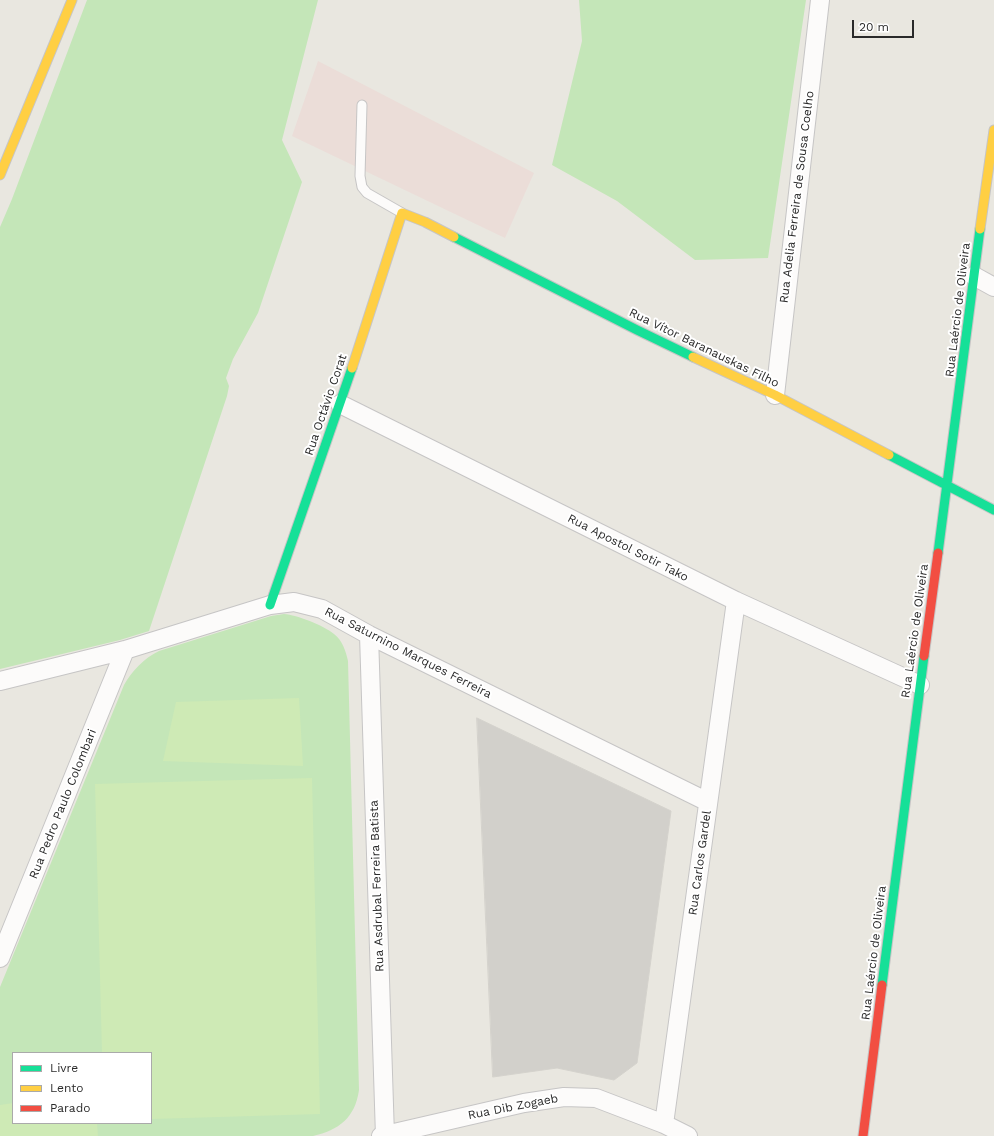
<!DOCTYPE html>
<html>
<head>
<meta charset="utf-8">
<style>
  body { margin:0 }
  #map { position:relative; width:994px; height:1136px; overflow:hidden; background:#e9e7e0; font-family:"Work Sans",sans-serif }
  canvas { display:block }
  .legend { position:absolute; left:12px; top:1052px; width:140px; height:72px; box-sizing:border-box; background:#fff; border:1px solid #aaa; margin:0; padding:5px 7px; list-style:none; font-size:12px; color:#2a2a2a }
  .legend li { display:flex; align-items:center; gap:8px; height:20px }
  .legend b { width:20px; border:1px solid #aaa }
  .scale { position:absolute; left:852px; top:20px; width:62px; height:18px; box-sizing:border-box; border:2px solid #2a2a2a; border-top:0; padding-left:5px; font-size:12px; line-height:14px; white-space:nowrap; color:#2a2a2a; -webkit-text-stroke:3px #fff; paint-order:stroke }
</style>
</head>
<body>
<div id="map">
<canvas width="994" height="1136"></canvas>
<ul class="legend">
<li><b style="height:5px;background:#16e098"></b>Livre</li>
<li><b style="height:5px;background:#ffcf43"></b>Lento</li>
<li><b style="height:5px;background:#f24e42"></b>Parado</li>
</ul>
<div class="scale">20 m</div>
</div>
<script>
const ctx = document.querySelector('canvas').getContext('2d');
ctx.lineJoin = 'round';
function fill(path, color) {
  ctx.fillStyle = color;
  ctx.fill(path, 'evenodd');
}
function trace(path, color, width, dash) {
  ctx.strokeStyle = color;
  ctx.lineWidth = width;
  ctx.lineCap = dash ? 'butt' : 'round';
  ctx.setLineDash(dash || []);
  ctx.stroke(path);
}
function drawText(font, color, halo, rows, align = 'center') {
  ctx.font = font + ' "Work Sans",sans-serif';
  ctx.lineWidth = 4;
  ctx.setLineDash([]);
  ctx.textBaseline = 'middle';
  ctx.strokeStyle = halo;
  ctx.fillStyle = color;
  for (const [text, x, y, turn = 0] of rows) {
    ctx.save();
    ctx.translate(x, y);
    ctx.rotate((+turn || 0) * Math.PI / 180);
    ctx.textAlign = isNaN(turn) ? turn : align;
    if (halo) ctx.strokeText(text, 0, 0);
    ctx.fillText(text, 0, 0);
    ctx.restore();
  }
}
const medical = new Path2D(`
  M318 61 534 173 505 238 292 136Z`);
const green = new Path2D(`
  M87 0H318L282 140 302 182 258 313 233 359 226 378 229 386 227 396 149 631 120 640 0 669V227L12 199Z
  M579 0H806L768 258 695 260 617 201 552 165 582 41Z
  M284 614C297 615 323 625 334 634 342 640 346 651 348 661L359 1090C355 1118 339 1130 313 1136H0V987L124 685C132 671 144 658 159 651L271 616ZM13 1053H151V1123H13Z`);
const pitch = new Path2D(`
  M299 698 303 766 163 761 176 702Z
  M312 778 320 1114 151 1119V1053H102L95 784Z
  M13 1103V1123H97L98 1136H0V1105Z`);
const building = new Path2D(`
  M477 718 671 811 637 1063 614 1080 557 1068 493 1077Z`);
const lane = new Path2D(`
  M362 105 360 176 362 187 367 193 402 213`);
const street = new Path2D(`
  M974 276 994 287
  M775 395 820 0
  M340 404 736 601 920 685
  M369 635 385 1136
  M0 681 125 650 270 605 294 602 322 609 369 635 708 802
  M0 958 125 650
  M664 1124 736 601
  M381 1136 524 1103 564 1097 596 1098 664 1124 688 1136`);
const fast = new Path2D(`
  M454 237 637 330 693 357
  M889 455 994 510
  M938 553 980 229
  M270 605 352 368
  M882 985 924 656`);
const slow = new Path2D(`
  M0 175 72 0
  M980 229 994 130
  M693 357 775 395 889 455
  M352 368 402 213 425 222 454 237`);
const jam = new Path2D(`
  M924 656 938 553
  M863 1136 882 985`);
const streetNames = [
  ["Rua Adelia Ferreira de Sousa Coelho",797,197,-83],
  ["Rua Laércio de Oliveira",958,310,-83],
  ["Rua Vítor Baranauskas Filho",704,348,26],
  ["Rua Octávio Corat",326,405,-71],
  ["Rua Apostol Sotir Tako",628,548,27],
  ["Rua Laércio de Oliveira",915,631,-82],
  ["Rua Saturnino Marques Ferreira",408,653,27],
  ["Rua Pedro Paulo Colombari",63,804,-68],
  ["Rua Carlos Gardel",700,863,-82],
  ["Rua Asdrubal Ferreira Batista",377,886,-92],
  ["Rua Laércio de Oliveira",874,953,-83],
  ["Rua Dib Zogaeb",513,1107,-11]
];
fill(medical, '#ebddd8');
fill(green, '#c4e6b8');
fill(pitch, '#ceeab5');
fill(building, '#d2d0cb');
trace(building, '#d4d2cc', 1);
trace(lane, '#c6c5c5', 11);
trace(street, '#c6c5c5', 20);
trace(fast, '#c6c5c5', 11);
trace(slow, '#c6c5c5', 11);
trace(jam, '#c6c5c5', 11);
trace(lane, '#fcfbfa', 9);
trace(street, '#fcfbfa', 18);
trace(fast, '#16e098', 9);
trace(slow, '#ffcf43', 9);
trace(jam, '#f24e42', 9);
drawText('12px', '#2a2a2a', '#fff', streetNames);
</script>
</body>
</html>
